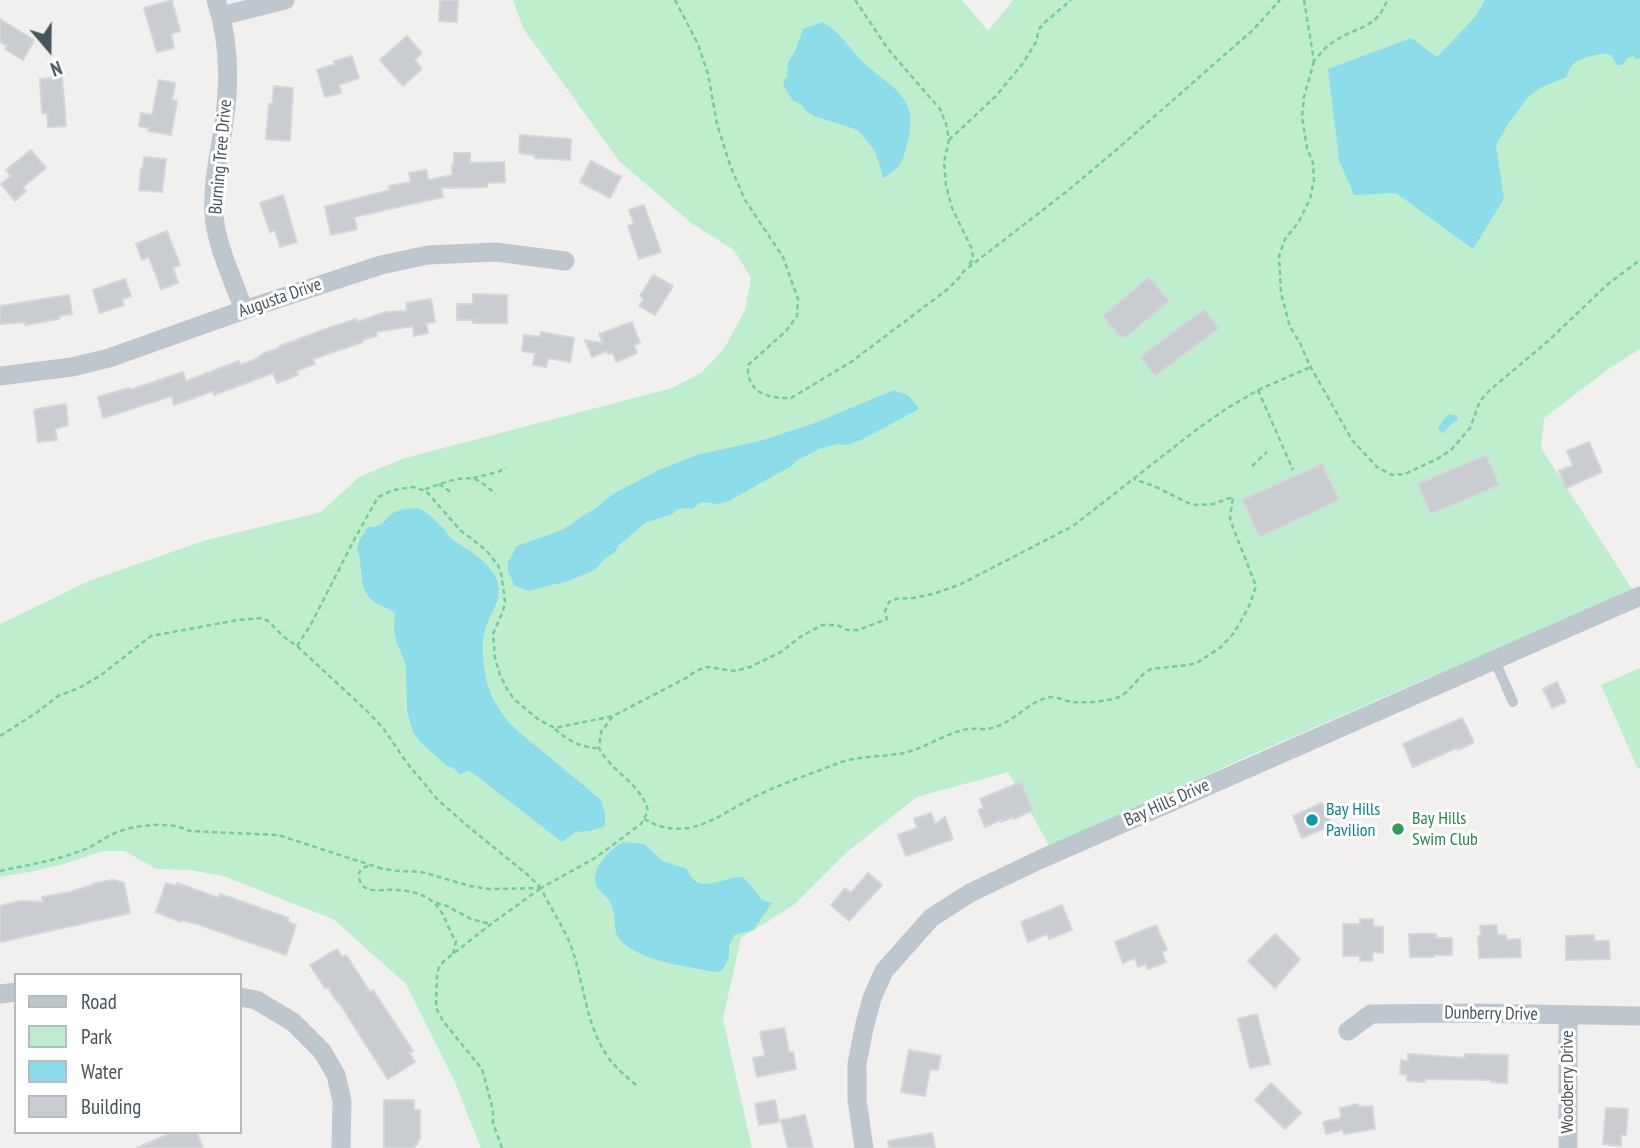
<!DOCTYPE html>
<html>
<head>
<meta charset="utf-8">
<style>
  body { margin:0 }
  #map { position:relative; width:1640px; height:1148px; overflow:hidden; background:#f2efef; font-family:"PT Sans Narrow",sans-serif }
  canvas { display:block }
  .legend { position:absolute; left:14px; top:973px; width:228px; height:161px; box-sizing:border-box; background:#fff; border:2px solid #b6bbbe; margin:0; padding:9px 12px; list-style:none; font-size:21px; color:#48545c }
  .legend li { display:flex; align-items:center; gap:14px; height:35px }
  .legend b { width:35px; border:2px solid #b6bbbe }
  .north { position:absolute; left:14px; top:14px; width:70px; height:70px; -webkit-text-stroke:5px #fff; paint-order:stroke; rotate:160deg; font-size:19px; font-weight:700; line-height:28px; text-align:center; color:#48545c }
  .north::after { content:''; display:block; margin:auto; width:24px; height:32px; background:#48545c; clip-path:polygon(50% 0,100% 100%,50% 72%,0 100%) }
</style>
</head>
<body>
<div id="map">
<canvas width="1640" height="1148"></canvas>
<ul class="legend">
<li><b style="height:9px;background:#bec7ce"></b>Road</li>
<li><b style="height:19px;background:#bfeece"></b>Park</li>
<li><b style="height:19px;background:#8ddcea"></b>Water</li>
<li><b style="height:19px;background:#c9cdd2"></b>Building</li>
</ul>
<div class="north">N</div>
</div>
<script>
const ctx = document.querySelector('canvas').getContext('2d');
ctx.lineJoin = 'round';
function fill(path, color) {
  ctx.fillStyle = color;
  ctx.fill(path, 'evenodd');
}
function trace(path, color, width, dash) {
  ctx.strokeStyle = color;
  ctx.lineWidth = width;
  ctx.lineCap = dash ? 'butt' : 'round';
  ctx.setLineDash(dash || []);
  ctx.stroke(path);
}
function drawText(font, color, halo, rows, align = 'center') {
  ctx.font = font + ' "PT Sans Narrow",sans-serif';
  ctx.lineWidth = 6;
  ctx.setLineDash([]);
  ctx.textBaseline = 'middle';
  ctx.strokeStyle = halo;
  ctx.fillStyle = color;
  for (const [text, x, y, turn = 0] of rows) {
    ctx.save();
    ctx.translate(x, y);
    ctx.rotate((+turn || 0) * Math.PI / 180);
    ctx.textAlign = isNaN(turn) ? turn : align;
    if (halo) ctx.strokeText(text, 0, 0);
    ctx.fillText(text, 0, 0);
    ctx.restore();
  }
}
const green = new Path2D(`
  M513 0H962L988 31 1013 0H1640V349L1610 368 1544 418 1541 448 1640 601 1532 644 1428 678 1235 762 1051 849 1008 772 917 797 847 852 795 904 741 938 723 1019 752 1148H481L454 1080 406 984 333 919 223 876 191 870 156 869 125 851H103L64 864 30 872 0 877V624L89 581 203 541 321 512 359 477 405 458 672 388 701 373 724 349 745 310 751 278 734 250 691 223 619 161 523 28Z
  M1640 668V768L1638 769 1601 685Z`);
const water = new Path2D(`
  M1485 0H1640V58L1637 59 1633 56 1627 58 1622 65H1617C1616 64 1612 56 1611 55 1605 51 1582 58 1576 62 1570 66 1568 71 1567 77L1542 87 1528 97 1508 124 1496 145 1504 199 1473 249 1396 193 1354 195 1339 160 1328 69 1411 38 1437 57 1476 16Z
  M822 22C841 31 849 49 864 63 879 77 903 90 909 110 913 123 909 135 906 148 904 158 899 170 889 173L885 178 883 177 875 151 858 130 814 116 806 111 803 106 792 100 785 88 783 81 787 77 788 63 795 51 803 29Z
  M894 390 909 396 919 409 861 440 847 445 839 444 819 449 796 461 793 465 729 501 719 504 701 502 692 509 680 508 672 514 645 523 619 545 614 553 606 557 595 570 568 581 528 591 514 585 508 571V562L517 546 562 530 600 505 613 494 659 470 697 455 763 440 815 423Z
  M1450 414 1457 416 1458 420 1450 425 1444 432 1441 433 1438 429 1443 420Z
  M417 508C428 512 434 519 442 527 446 530 448 536 452 539 464 548 477 554 487 565 514 595 487 610 483 639 482 654 484 677 490 692 503 722 521 734 546 754 564 769 582 784 600 799L605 812V826L590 831 575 832 562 842 469 770 460 775 455 769 446 765 421 743 413 732 407 711 406 665 396 641 394 630 395 614C387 606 377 606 370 598 357 584 364 565 357 549L360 539 368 527C385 527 383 520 393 513 400 509 409 509 417 508Z
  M624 842 644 844 663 861 687 869C697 897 721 877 742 877L750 884 762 900 772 903 753 930 734 935 729 946V958L722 971 714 972C688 966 658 964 635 951 606 934 620 929 612 906 610 898 603 895 598 889 587 873 609 848 624 842Z`);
const building = new Path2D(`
  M172 0 180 31 171 34 174 48 157 52 144 8Z
  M440 0H458L457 22 439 21Z
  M0 19 34 40 23 60 5 49 7 46 0 42Z
  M407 36 422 53 415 60 422 69 403 86 380 60Z
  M352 56 359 78 339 85 341 93 325 97 317 70 335 64 334 61Z
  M62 77 66 126 48 127 47 113H42L40 79Z
  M159 80 175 83 172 100 177 101 171 135 148 131 149 128 139 126 141 113 152 115Z
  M274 86 293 88 290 141 266 139 269 104H272Z
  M520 135 571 139 570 160 535 158V155L519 153Z
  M31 150 46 168 23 187 26 191 15 201 1 184 11 176 6 170Z
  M454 153H470V163L504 162 505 182 487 183V187L441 188 443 197 354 217 357 229 331 235 325 207 390 190 389 186 411 182 409 173 426 170 428 180 452 175V165L454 164Z
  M144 157 166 159 162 192 139 190 141 168H143Z
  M591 161 621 177 610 198 580 182Z
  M283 195 297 242 280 247 275 230 270 232 260 203Z
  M644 205 661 252 639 259 628 226 634 224 629 210Z
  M167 231 180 265 173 268 178 283 161 289 149 257 142 260 136 244Z
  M653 275 673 286 655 315 639 306 644 299 640 296Z
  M1149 277 1169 301 1126 337H1121L1103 316Z
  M125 279 131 296 122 299 124 305 100 313 93 290Z
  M473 294 507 295V323H473V320H457V304H473Z
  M69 295 72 314 59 316V319L25 325 24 322 0 324V306Z
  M431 299 435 322 426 323 428 333 414 336 413 326 376 332 377 336 362 340 363 342 313 359 315 364 296 371 298 375 277 383 273 373 214 395 213 391 174 405 172 396 103 418 98 397 129 388 130 390 183 372 186 381 239 361 240 365 254 360 264 353 280 348V346L323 330 356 319 357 322 386 312 407 311 406 303Z
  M1204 309 1219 328 1155 376 1140 357Z
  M632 322 640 343 634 345 637 353 616 362 613 353 608 354 607 351 592 357 585 340 603 343 599 334Z
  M541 332 574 338 570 362 548 358 546 367 533 365 535 353 522 351 524 335 540 337Z
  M66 404 68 425 55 429 57 440 38 442 34 411H36V409Z
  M1589 442 1602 472 1566 488 1559 471 1573 465 1567 451Z
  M1486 455 1499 485 1431 514 1418 484Z
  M1322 464 1339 500 1260 537 1242 500Z
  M1557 682 1566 702 1552 708 1543 689Z
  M1462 718 1473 740V743L1458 750 1457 748 1413 767 1403 744Z
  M1021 782 1033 810 1014 819 1013 817 1001 822V820L985 827 978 810 984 808 980 799Z
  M1322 803 1332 825 1302 838 1293 816Z
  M931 813 935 824 945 817 953 839 906 856 898 835 917 828 914 819Z
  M868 873 882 885 849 921 831 905 845 888 851 893Z
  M113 880 124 883 130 913 0 942V906L20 901 43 902 42 897 70 892 95 884V883Z
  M166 883 176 886 177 883 219 898 220 894 289 918 287 921 296 925 286 955 200 925 182 920 181 922 156 912Z
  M1062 905 1072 930 1049 939 1047 934 1028 942 1021 922Z
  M1360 919H1373V926L1383 927V953L1373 952 1372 961H1360V956H1343V924H1360Z
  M1156 925 1167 950 1162 952 1166 962 1148 969 1145 964 1138 967 1135 958 1123 963 1115 942Z
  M1497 925V935H1506V940L1520 939 1521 957 1479 958 1478 936H1481L1480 926Z
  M1275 934 1300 959 1275 988 1248 961Z
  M1409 934H1436V938H1452V955H1434V957H1410Z
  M1594 935V941H1609L1610 959 1566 960V936Z
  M337 949 342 957 346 955 370 992 373 990 413 1051 409 1053 415 1062 388 1079 338 1001 337 1002 328 987 325 988 310 965Z
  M1257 1014 1270 1064 1250 1068 1238 1019Z
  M784 1028 789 1052H793L796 1069 757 1077 753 1058 765 1056 760 1032Z
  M909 1050 941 1056 938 1070 930 1069 925 1096 901 1092Z
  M1408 1054 1465 1058V1054L1508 1055 1507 1083 1491 1082V1080L1425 1079V1082L1407 1081V1075L1400 1074 1401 1060 1408 1061Z
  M1271 1083 1301 1113 1285 1129 1255 1100Z
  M384 1100H414V1110H420V1137L417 1144 415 1145V1148H384Z
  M775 1100 779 1122 759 1125 755 1104Z
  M1358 1104 1359 1107 1372 1106 1375 1129 1344 1134 1343 1130 1326 1134 1323 1122 1341 1118 1340 1108Z
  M1606 1108 1628 1109 1626 1135H1621V1146L1603 1144Z
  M805 1115 813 1148H788L781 1120Z
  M173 1132H196L203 1148H137Z
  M932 1133 935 1148H889L888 1141Z`);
const path = new Path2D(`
  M675 0 698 44 708 74 717 124 730 165 745 200 783 257 798 299 797 316 786 331 748 365C746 392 767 399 791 398L851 362 948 289 958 279 964 271 1066 192 1115 151 1254 29 1280 0
  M855 0 888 49 940 109 946 124 949 140 944 162 946 185 952 208 972 249 973 259 968 266
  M1304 0 1314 61C1321 53 1326 46 1335 41 1357 26 1377 29 1387 0
  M1314 61 1304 97 1302 117 1307 148 1313 163 1314 179 1310 199 1298 223 1285 239 1279 256 1281 293 1290 327 1300 343 1309 364 1352 440 1377 467 1392 475 1405 474 1439 458 1452 449 1470 428 1480 401 1490 390 1547 342 1608 284 1640 260
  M949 140 996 96 1024 62 1036 42 1039 29 1044 23 1071 0
  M1258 390 1293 470
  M1252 466 1267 452
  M473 478 498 472 506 468
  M439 484 451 492
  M425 489C438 485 463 474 477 480 483 483 490 489 496 494
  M297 646 310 626 354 540 378 497 393 490 413 487 426 491 460 530 486 550 498 565 501 573 505 601 503 611 493 634 495 658 500 675 508 691 515 700 539 720 555 728 613 716
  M555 729C569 741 581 748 599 748
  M0 736 36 713 58 696 79 688 101 675 151 636 238 620 261 618 268 621 284 637 297 646 366 710 383 728 407 763 437 799 464 823 529 876 541 888
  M644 819C692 847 725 808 767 791 789 781 813 773 836 764 855 756 883 757 904 753 925 748 943 735 963 730 974 727 985 731 995 727 1015 721 1030 700 1051 697 1058 697 1065 701 1072 702 1086 703 1106 702 1119 697 1132 691 1138 675 1151 669L1188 665 1197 663 1221 647 1233 634 1241 621 1250 604 1256 586 1232 525 1230 518 1233 497 1213 504 1197 505 1188 503 1156 487 1134 479
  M368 866C362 868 358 870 359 877 362 897 385 888 397 890 409 891 420 893 429 899 446 911 445 925 456 941L453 954
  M378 868 397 871 422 872 470 886 490 889 541 888
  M0 871C27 865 54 861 80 851 91 848 99 841 109 836 128 825 170 820 189 831L278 835 380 868
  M436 903 447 906 471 919 491 924
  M636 1085C625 1075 614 1067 606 1054 584 1020 584 978 569 941 561 923 549 906 541 888L595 858 641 824 648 811C642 784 611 772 599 748L601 732 613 716 686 678 696 671 706 667 735 671 750 667 781 652 800 637 822 625H837L847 630H858L887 619 885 611 889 602 896 599 913 598 933 594 961 584 1073 526 1196 430 1226 409 1258 390 1311 367
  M502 1148 493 1123V1110L482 1069 443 1021 436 1008 437 976 439 967 444 961 491 924 541 888`);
const service = new Path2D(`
  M1495 661 1513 702`);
const minor = new Path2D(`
  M216 0C229 39 230 82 224 122 220 152 212 183 214 213 215 243 234 282 244 310
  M221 16 285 0
  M0 376 72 367 109 358 244 310 381 265 428 255 496 252 565 261
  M0 994 16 992
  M240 997 256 1000 293 1022 322 1051 336 1075 342 1101 341 1148
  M1348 1031 1371 1014 1472 1013 1640 1016
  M864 1148 857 1100V1064L864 1028 872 998 884 971 931 918 970 893 1039 860 1640 596
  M1568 1148V1015`);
const markers = [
  [1312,820,7,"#0f9aa8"],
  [1398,829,7,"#2e9e5b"]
];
const streetNames = [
  ["Burning Tree Drive",221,157,-85],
  ["Augusta Drive",280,298,-19],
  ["Bay Hills Drive",1167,803,-24],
  ["Dunberry Drive",1491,1014,1],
  ["Woodberry Drive",1568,1082,-90]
];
const cultureNames = [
  ["Bay Hills",1326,810],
  ["Pavilion",1326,831]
];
const leisureNames = [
  ["Bay Hills",1412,819],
  ["Swim Club",1412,840]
];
fill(green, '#bfeece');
fill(water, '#8ddcea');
fill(building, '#c9cdd2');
trace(building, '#d3d6da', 2);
trace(path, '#78cb9d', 2.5, [5, 3.5]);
trace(service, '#bec7ce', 10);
trace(minor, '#bec7ce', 19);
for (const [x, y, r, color] of markers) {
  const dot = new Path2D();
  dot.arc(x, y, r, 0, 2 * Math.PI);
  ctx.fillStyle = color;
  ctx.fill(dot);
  trace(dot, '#fff', 2.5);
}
drawText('18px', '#48545c', '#fff', streetNames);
drawText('18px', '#0d838f', '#fff', cultureNames, 'left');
drawText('18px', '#27864d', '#fff', leisureNames, 'left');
</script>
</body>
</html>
